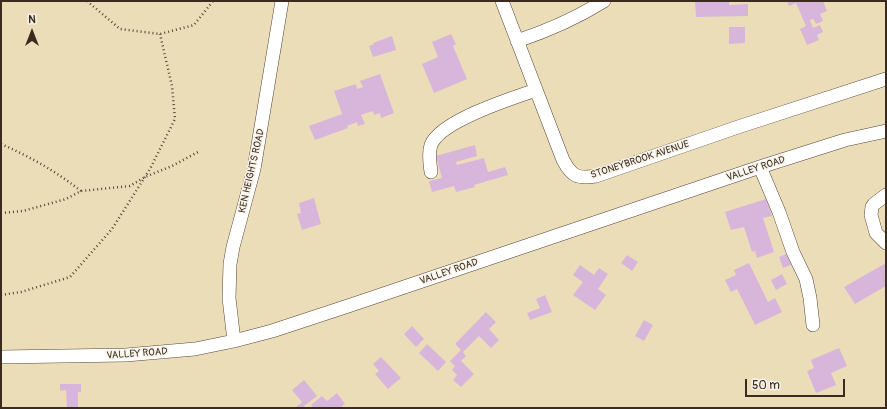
<!DOCTYPE html>
<html>
<head>
<meta charset="utf-8">
<style>
  body { margin:0 }
  #map { position:relative; width:887px; height:409px; overflow:hidden; background:#ecddb9; font-family:Pangolin,sans-serif }
  canvas { display:block }
  .frame { position:absolute; inset:0; border:2px solid #3b2a1e; pointer-events:none }
  .north { position:absolute; left:12px; top:12px; width:40px; height:40px; -webkit-text-stroke:3px #f7f3e8; paint-order:stroke; rotate:0deg; font-size:11px; font-weight:700; line-height:16px; text-align:center; color:#3b2a1e }
  .north::after { content:''; display:block; margin:auto; width:14px; height:18px; background:#3b2a1e; clip-path:polygon(50% 0,100% 100%,50% 72%,0 100%) }
  .scale { position:absolute; left:745px; top:379px; width:100px; height:18px; box-sizing:border-box; border:2px solid #3b2a1e; border-top:0; padding-left:5px; font-size:12px; line-height:14px; white-space:nowrap; color:#3b2a1e; -webkit-text-stroke:3px #f7f3e8; paint-order:stroke }
</style>
</head>
<body>
<div id="map">
<canvas width="887" height="409"></canvas>
<div class="frame"></div>
<div class="north">N</div>
<div class="scale">50 m</div>
</div>
<script>
const ctx = document.querySelector('canvas').getContext('2d');
ctx.lineJoin = 'round';
function fill(path, color) {
  ctx.fillStyle = color;
  ctx.fill(path, 'evenodd');
}
function trace(path, color, width, dash) {
  ctx.strokeStyle = color;
  ctx.lineWidth = width;
  ctx.lineCap = dash ? 'butt' : 'round';
  ctx.setLineDash(dash || []);
  ctx.stroke(path);
}
function drawText(font, color, halo, rows, align = 'center') {
  ctx.font = font + ' Pangolin,sans-serif';
  ctx.lineWidth = 3;
  ctx.setLineDash([]);
  ctx.textBaseline = 'middle';
  ctx.strokeStyle = halo;
  ctx.fillStyle = color;
  for (const [text, x, y, turn = 0] of rows) {
    ctx.save();
    ctx.translate(x, y);
    ctx.rotate((+turn || 0) * Math.PI / 180);
    ctx.textAlign = isNaN(turn) ? turn : align;
    if (halo) ctx.strokeText(text, 0, 0);
    ctx.fillText(text, 0, 0);
    ctx.restore();
  }
}
const building = new Path2D(`
  M695 1H729V5L748 4V16L696 17Z
  M787 1H823L827 11 820 14 823 21 816 24 813 19 810 20 813 28 820 25 823 32 817 35 819 40 807 45 800 29 806 26 796 3 789 6Z
  M729 27H745V43L729 44Z
  M451 34 456 44 453 46 467 79 434 93 422 64 438 57 432 42Z
  M392 36 396 50 373 57 369 46 374 44 373 43Z
  M380 74 394 113 381 118 380 113 374 115 373 111 361 115 365 124 358 126 357 122 347 126 348 128 315 140 309 126 342 114 334 91 356 84 357 89 363 87 360 81Z
  M475 145 477 156 456 162 457 165 484 158 488 172 505 167 508 175 474 185 475 187 456 192 454 186 432 192 429 181 442 178 436 156Z
  M314 198 321 224 302 230 297 214 301 213 299 203Z
  M766 199 772 216 763 218 774 252 757 258 755 251 752 252 744 227 731 230 725 212Z
  M786 254 791 265 783 268 779 257Z
  M627 255 638 262 632 271 621 263Z
  M749 263 768 302 775 298 782 312 755 325 737 289 731 292 725 280 736 275 734 270Z
  M886 263V286L855 304 844 287Z
  M580 265 594 275 599 268 608 274 598 289 606 295 595 310 573 295 583 282 573 275Z
  M782 274 787 284 776 290 771 280Z
  M545 295 552 312 530 320 527 313 540 308 536 299Z
  M486 312 496 322 489 329 499 340 491 348 479 336 463 352 466 356 461 361 474 374 461 387 453 380 457 375 452 370 455 366 450 361 461 350 455 344Z
  M644 320 653 325 644 341 635 336Z
  M412 326 424 339 416 347 404 334Z
  M427 344 446 362 438 371 419 353Z
  M839 348 847 366 831 373 836 385 816 393 807 371 814 368 811 360Z
  M381 357 401 378 388 389 375 374 379 371 373 364Z
  M304 380 317 396 304 406 306 408H295L302 402 292 390Z
  M60 384H81V392H78V408H67L66 390 60 391Z
  M337 393 345 404 340 408H314L311 405 322 396 327 401Z`);
const path = new Path2D(`
  M87 1 120 29 160 34 194 25 213 1
  M1 144C29 156 57 172 81 191
  M1 213 23 211 66 199 81 191 130 186 145 177 172 166 198 152
  M1 295 21 292 70 277 112 229 150 169 175 119 172 86 160 34`);
const minor = new Path2D(`
  M502 1 563 160C572 177 578 179 596 176L738 127 886 79
  M517 41C550 30 575 19 604 1
  M760 167 779 212 793 252 806 279 810 298 813 325
  M431 172C430 163 428 154 431 145 440 121 512 98 536 90
  M886 195 874 204 872 207 871 215 876 233 886 243
  M234 341 229 298 230 264 233 247 254 169 282 1
  M1 357 126 355 195 349 234 341 272 331 351 305 760 167 845 140 886 131`);
const streetNames = [
  ["STONEYBROOK AVENUE",640,160,-18],
  ["VALLEY ROAD",756,169,-18],
  ["KEN HEIGHTS ROAD",252,171,-77],
  ["VALLEY ROAD",449,272,-19],
  ["VALLEY ROAD",137,354,-4]
];
fill(building, '#d8b6db');
trace(minor, '#564535', 14);
trace(path, '#564535', 2.5, [1, 3]);
trace(minor, '#fff', 13);
drawText('10px', '#3b2a1e', '#f7f3e8', streetNames);
</script>
</body>
</html>
